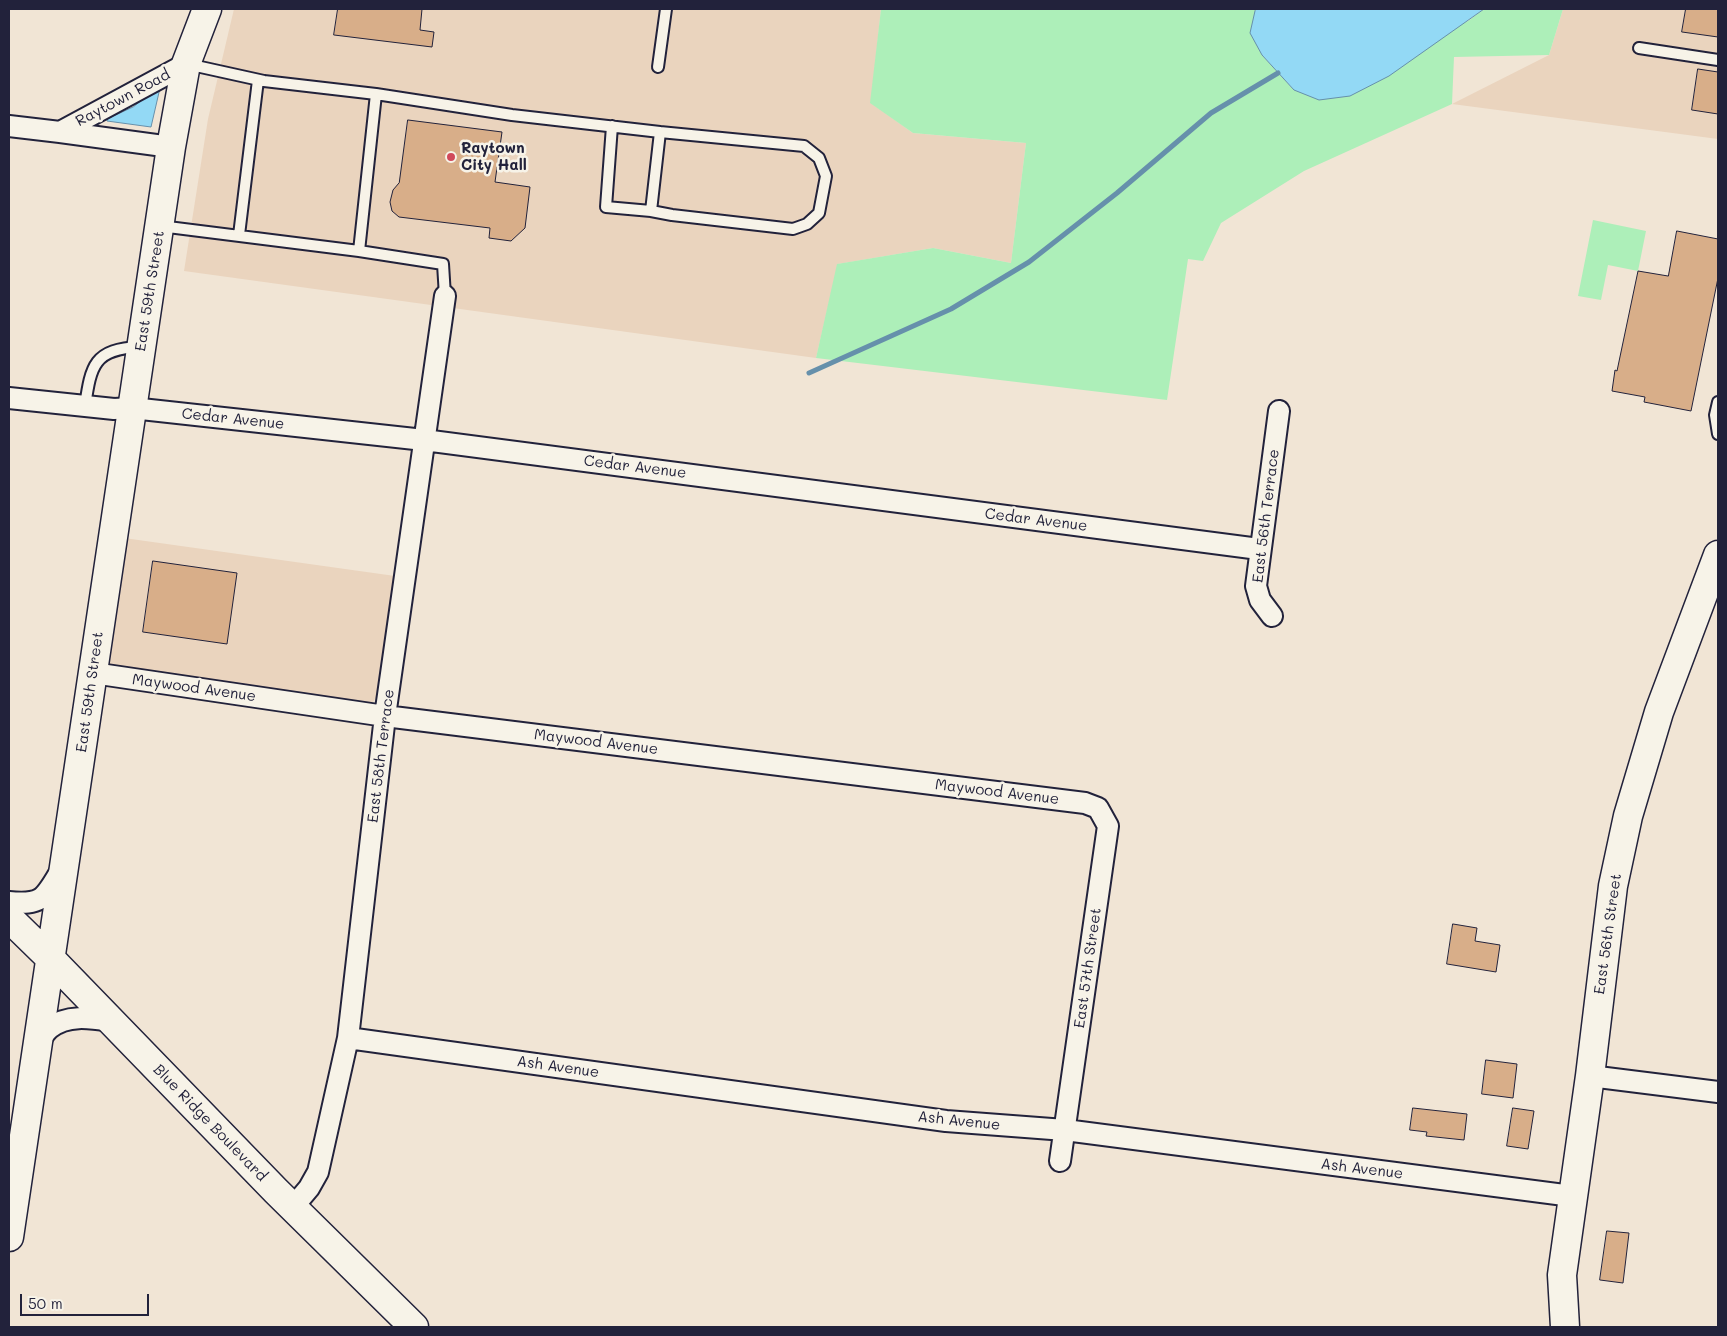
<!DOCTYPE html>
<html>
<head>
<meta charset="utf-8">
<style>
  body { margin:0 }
  #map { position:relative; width:1727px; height:1336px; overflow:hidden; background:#f1e5d5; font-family:Mali,sans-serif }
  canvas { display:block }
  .frame { position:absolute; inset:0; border:10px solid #22223b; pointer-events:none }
  .scale { position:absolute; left:20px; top:1294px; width:129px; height:22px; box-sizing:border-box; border:2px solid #22223b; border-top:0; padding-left:6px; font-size:15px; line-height:18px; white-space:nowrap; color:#22223b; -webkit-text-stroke:4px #f7f3e8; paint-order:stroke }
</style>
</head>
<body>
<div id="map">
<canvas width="1727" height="1336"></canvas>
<div class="frame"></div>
<div class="scale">50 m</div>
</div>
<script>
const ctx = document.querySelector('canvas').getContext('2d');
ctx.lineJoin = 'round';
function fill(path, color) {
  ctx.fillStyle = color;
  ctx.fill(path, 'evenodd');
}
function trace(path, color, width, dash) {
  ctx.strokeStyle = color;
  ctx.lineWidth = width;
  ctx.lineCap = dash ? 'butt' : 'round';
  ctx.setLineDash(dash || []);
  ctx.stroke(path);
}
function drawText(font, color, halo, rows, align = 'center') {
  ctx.font = font + ' Mali,sans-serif';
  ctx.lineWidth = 5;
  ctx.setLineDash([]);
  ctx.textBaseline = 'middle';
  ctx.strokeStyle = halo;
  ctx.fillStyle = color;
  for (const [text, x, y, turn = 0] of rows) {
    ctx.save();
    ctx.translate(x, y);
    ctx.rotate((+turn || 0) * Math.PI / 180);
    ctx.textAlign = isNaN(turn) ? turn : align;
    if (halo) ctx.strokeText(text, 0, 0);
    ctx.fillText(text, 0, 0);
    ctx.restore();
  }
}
const built = new Path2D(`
  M234 9H881L871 103 913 133 1026 143 1011 263 933 248 838 264 816 358 184 271 208 119Z
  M1563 9H1718V139L1452 104 1549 55Z
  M124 538 395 576 380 690 377 696 373 702 364 703 114 668 109 663 106 656Z`);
const green = new Path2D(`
  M881 9H1257L1255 11 1262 55 1294 90 1468 21 1484 9H1563L1549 55 1454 57 1452 104 1304 171 1221 223 1203 261 1188 259 1167 400 816 358 837 264 933 248 1011 263 1026 143 913 133 870 103Z
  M1593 220 1646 231 1638 271 1608 265 1601 300 1578 296Z`);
const water = new Path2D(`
  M1257 9H1484L1389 76 1350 96 1319 100 1294 90 1262 55 1250 33 1255 11Z
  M159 87 160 88 151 127 107 121V119L133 107Z`);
const stream = new Path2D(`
  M809 373 951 309 1029 262 1117 193 1211 113 1278 73`);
const building = new Path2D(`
  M338 9H422L420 30 434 32 432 47 334 35Z
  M1686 9H1718V37L1682 32Z
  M1698 69 1718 72V114L1692 110Z
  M408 120 502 132 495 182 530 187 525 228 511 241 489 238 490 228 399 217 392 211 390 202 393 190 399 183Z
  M1677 231 1718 239V278L1691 411 1644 402 1645 397 1612 391 1615 370 1617 371 1638 271 1668 276Z
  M153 561 237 573 227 644 143 632Z
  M1453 924 1477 928 1475 941 1500 945 1496 972 1447 964Z
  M1486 1060 1517 1064 1513 1098 1482 1094Z
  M1413 1108 1467 1114 1464 1140 1426 1136 1427 1132 1410 1130Z
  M1513 1108 1534 1111 1528 1149 1507 1146Z
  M1607 1231 1629 1233 1623 1283 1600 1280Z`);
const lane = new Path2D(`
  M1639 48 1718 60
  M187 64 264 81 376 94 512 115 660 132 651 211 606 207 612 126
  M658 67 666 9
  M376 94 359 251 443 264 445 296
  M651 211 672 215 793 229 807 224 819 213 826 176 819 158 804 146 660 132
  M160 226 359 251
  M239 235 258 80
  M1718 402 1715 415 1718 434
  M85 406C91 365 94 349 140 347`);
const street = new Path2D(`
  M9 126 60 132 186 64
  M60 132 171 147
  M9 398 114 409 132 408 424 440 1259 549
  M1272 616 1260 600 1256 586 1279 411
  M93 673 385 716 1085 803 1098 808 1108 826 1060 1161
  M9 902C42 905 44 899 60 872
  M348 1038 946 1121 1065 1130 1572 1196
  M37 1043C41 1039 45 1032 50 1028 67 1014 91 1018 111 1021
  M1590 1076 1718 1092
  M293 1207 309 1188 318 1172 348 1038 385 716 445 296`);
const secondary = new Path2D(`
  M9 918 50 958 276 1191 414 1327
  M9 1237 171 147 186 64 207 9
  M1565 1327 1562 1275 1590 1076 1613 886 1628 816 1659 712 1718 555`);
const markers = [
  [451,157,5,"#d1495b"]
];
const streetNames = [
  ["Raytown Road",123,98,-28],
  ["East 59th Street",150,291,-81],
  ["Cedar Avenue",233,419,6],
  ["Cedar Avenue",635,467,7],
  ["East 56th Terrace",1266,516,-83],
  ["Cedar Avenue",1036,520,7],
  ["Maywood Avenue",194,688,8],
  ["East 59th Street",90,692,-82],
  ["Maywood Avenue",596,742,7],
  ["East 58th Terrace",381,756,-83],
  ["Maywood Avenue",997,792,7],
  ["East 56th Street",1608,934,-82],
  ["East 57th Street",1088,968,-82],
  ["Ash Avenue",558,1067,8],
  ["Ash Avenue",959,1121,6],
  ["Blue Ridge Boulevard",210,1123,46],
  ["Ash Avenue",1362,1169,7]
];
const poiNames = [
  ["Raytown",461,148],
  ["City Hall",461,165]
];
fill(built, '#ead4be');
fill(green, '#adefb9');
fill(water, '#93d9f5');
trace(water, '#6690ab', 1);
trace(stream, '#6690ab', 5);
fill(building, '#d8ae89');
trace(building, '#22223b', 1);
trace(lane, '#22223b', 14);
trace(street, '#22223b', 24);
trace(secondary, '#22223b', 31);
trace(lane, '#f7f3e8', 10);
trace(street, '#f7f3e8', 20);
trace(secondary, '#f7f3e8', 28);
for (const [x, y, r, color] of markers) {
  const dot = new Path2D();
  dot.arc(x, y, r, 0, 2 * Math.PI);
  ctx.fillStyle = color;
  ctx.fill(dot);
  trace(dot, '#f7f3e8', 2);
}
drawText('15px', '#22223b', '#f7f3e8', streetNames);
drawText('bold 15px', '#22223b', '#f7f3e8', poiNames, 'left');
</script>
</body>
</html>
